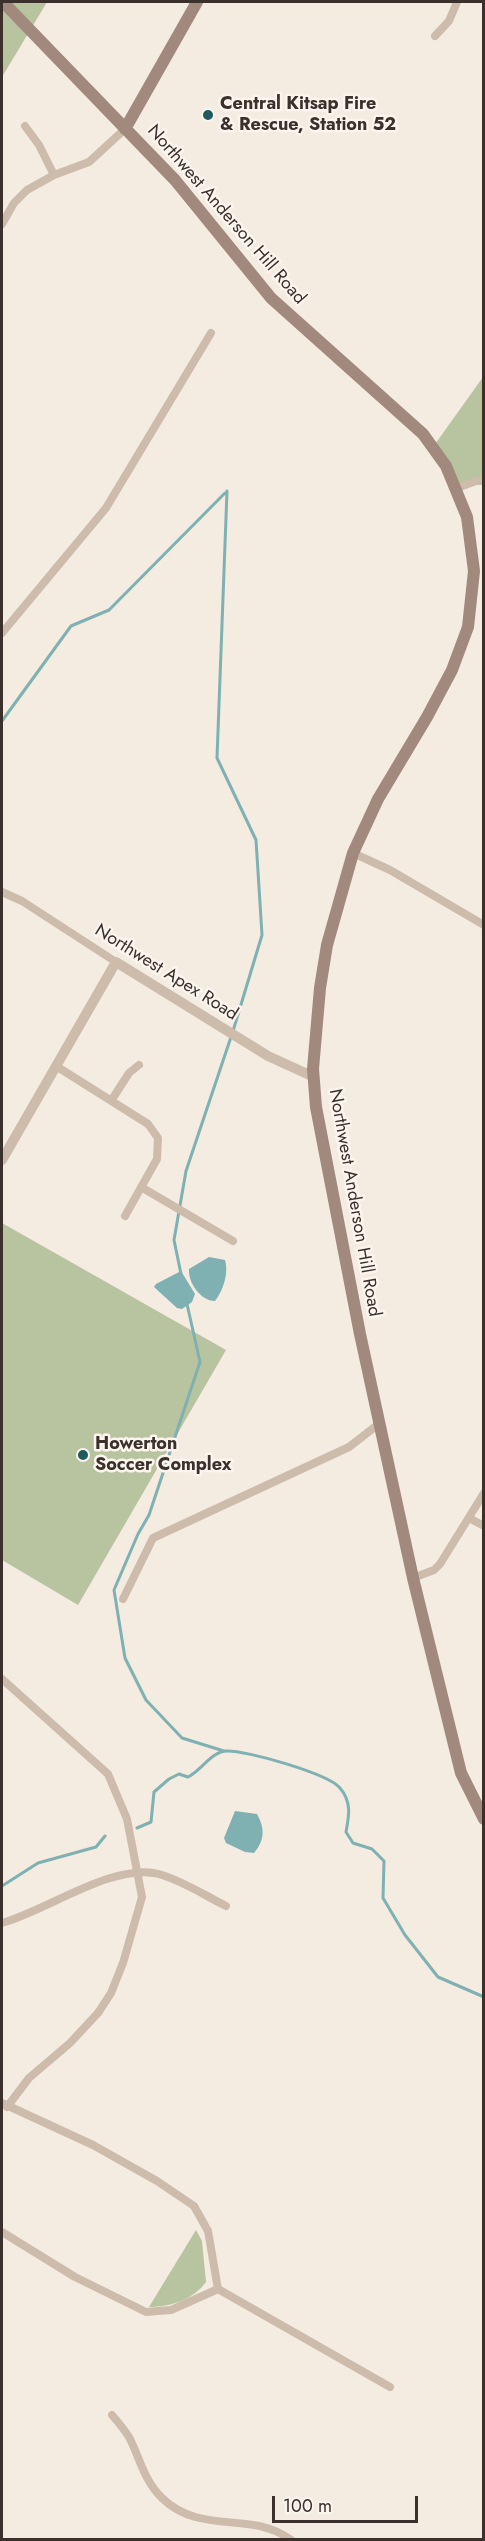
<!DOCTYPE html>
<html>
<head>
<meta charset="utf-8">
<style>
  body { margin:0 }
  #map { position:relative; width:485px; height:2541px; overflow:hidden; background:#f4ebe1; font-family:Jost,sans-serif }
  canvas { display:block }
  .frame { position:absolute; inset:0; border:3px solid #3b302b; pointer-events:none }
  .scale { position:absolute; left:272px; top:2496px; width:146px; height:27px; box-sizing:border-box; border:3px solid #3b302b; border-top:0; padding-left:8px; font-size:18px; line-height:21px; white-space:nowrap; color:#3b302b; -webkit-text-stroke:4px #fbf5ee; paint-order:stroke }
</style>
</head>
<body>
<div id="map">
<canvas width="485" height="2541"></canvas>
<div class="frame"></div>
<div class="scale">100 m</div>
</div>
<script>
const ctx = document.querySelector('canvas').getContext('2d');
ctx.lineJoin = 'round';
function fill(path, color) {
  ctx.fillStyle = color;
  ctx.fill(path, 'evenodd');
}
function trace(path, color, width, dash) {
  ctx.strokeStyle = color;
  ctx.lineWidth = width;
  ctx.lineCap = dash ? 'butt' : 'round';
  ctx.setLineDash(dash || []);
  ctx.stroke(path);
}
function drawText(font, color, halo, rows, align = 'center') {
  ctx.font = font + ' Jost,sans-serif';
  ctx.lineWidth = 5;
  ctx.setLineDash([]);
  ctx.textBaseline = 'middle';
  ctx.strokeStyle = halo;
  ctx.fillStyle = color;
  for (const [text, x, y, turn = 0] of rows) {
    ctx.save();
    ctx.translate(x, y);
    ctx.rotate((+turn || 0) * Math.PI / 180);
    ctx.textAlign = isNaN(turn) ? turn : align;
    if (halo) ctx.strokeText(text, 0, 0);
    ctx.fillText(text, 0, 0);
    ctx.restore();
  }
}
const green = new Path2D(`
  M2 2H47L2 77Z
  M483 377V481L457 488 433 447Z
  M2 1223 226 1350 78 1605 2 1560Z
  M196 2230 202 2241 206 2282C194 2299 171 2307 149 2307Z`);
const water = new Path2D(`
  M209 1257 225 1260C229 1273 223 1291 215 1301 201 1301 188 1283 189 1269Z
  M181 1271 195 1294 192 1302 182 1309 177 1308 154 1287 156 1284Z
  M235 1811 257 1814C265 1828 265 1840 254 1853L245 1852 226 1843 224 1838Z`);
const stream = new Path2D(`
  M227 491 217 758 256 840 262 935 233 1031
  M2 721 71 626 109 610 225 493
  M181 1274 174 1240 186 1171 231 1037
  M187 1304 200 1362 149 1515 138 1534 114 1590 125 1658 146 1700 182 1738 224 1751
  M137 1828 151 1822 154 1792 169 1779 179 1774 188 1777C201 1771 211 1752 226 1751 246 1750 329 1774 340 1788 352 1802 349 1816 346 1832L353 1843 372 1849 384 1861 383 1898 405 1935 438 1977 484 1997
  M2 1886 38 1863 96 1847 105 1836`);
const minor = new Path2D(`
  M435 36 449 21 457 2
  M25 126 39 145 54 175
  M2 224 14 203 27 190 54 175 89 162 125 129
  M457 488 476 481H484
  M2 633 106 508 211 333
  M353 853 390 870 484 925
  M2 892 22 901 116 962
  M56 1066 148 1124 158 1138 157 1159 125 1216
  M111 1101 129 1073 139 1065
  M141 1187 233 1241
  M469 1518 484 1526
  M413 1578 434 1570 440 1564 484 1493
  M123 1599 153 1538 349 1447 380 1423
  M2 1679 108 1774 127 1819 142 1897 123 1963 111 1993 98 2013 70 2043 29 2078 7 2107
  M2 1923C46 1911 114 1862 159 1874 183 1881 204 1895 226 1906
  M2 2103 93 2145 157 2181 194 2206 208 2231 218 2289 390 2387
  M2 2232 75 2277 146 2312 171 2310 218 2289
  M112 2415C118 2422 124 2429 129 2437 140 2458 144 2481 162 2498 201 2536 252 2510 291 2540`);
const tertiary = new Path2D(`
  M2 1160 116 962 268 1056 314 1077`);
const secondary = new Path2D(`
  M3 2 175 180 271 298 423 434 446 466 467 517 474 571 468 627 452 670 427 717 378 799 353 853 327 945 320 988 313 1069 316 1107 360 1334 413 1578 461 1773 484 1819
  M125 129 197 2`);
const markers = [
  [208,115,6,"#1f5a5e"],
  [83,1455,6,"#1f5a5e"]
];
const poiNames = [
  ["Central Kitsap Fire",220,105],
  ["& Rescue, Station 52",220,126],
  ["Howerton",95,1445],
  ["Soccer Complex",95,1466]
];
const streetNames = [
  ["Northwest Anderson Hill Road",226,215,49],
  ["Northwest Apex Road",166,973,32],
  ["Northwest Anderson Hill Road",354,1203,80]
];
fill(green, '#b8c4a0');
fill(water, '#7fb0b2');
trace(stream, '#7fb0b2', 3);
trace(minor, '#cdbbac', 8);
trace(tertiary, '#cdbbac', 10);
trace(secondary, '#a18a7d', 12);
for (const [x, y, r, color] of markers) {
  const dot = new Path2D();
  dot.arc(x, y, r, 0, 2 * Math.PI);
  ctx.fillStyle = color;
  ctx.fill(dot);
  trace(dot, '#fbf5ee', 2);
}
drawText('bold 18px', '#3b302b', '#fbf5ee', poiNames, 'left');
drawText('18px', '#3b302b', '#fbf5ee', streetNames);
</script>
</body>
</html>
